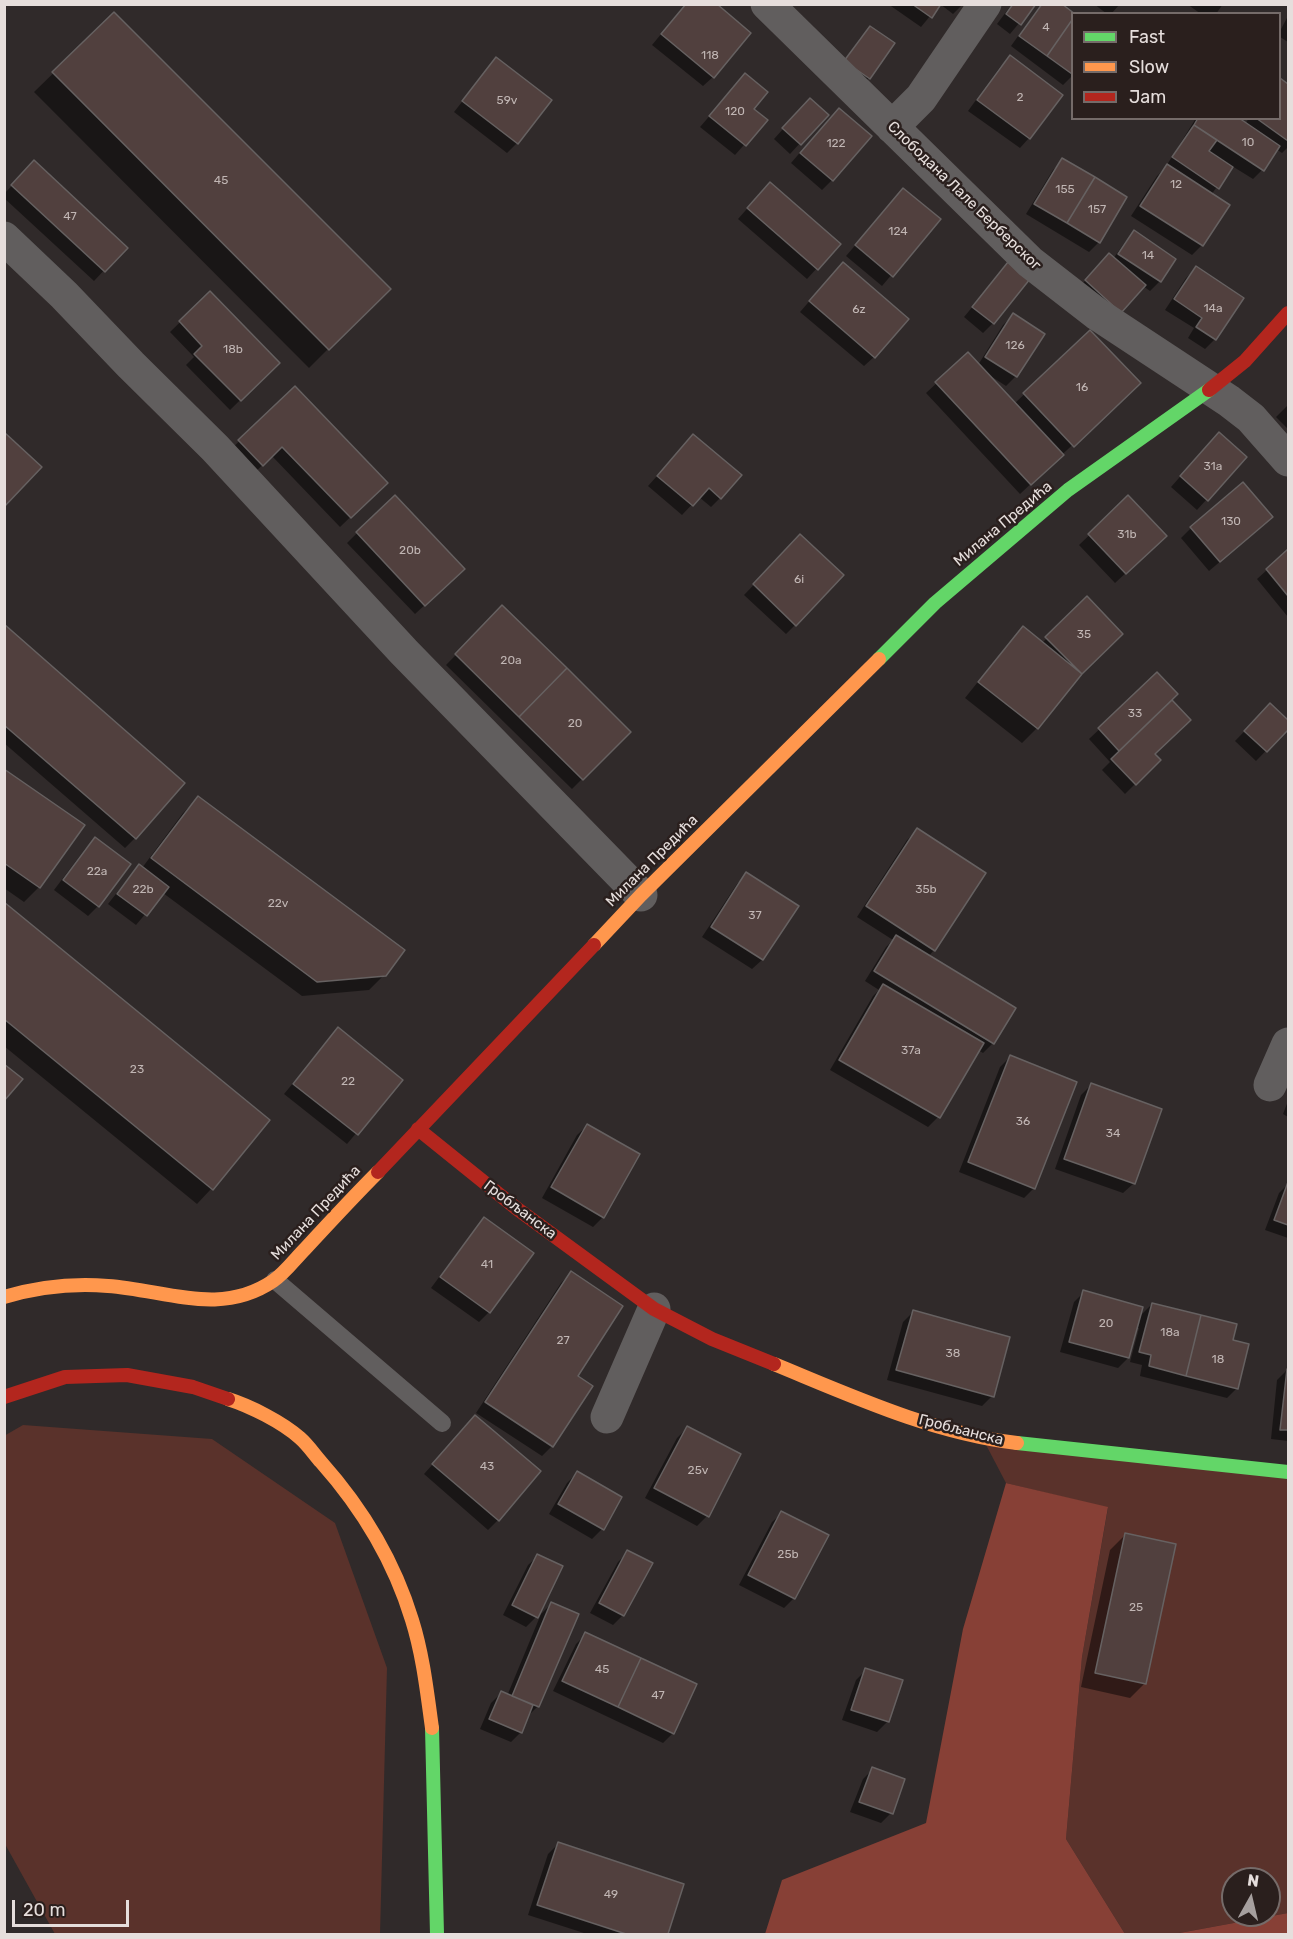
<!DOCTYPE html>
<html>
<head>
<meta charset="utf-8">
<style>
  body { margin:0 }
  #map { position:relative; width:1293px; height:1939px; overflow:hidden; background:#302a2a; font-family:Rubik,sans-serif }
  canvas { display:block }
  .frame { position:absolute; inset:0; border:6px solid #e6dedc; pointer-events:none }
  .legend { position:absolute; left:1071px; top:12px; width:210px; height:108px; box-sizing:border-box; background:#2a1f1d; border:2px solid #756b69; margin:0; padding:8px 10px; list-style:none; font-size:18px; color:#e6dedc }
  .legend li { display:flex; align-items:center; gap:12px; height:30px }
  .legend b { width:30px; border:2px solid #756b69 }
  .north { position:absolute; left:1221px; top:1867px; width:60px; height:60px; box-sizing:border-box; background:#2a1f1d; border:2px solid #756b69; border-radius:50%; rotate:8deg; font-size:16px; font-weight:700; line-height:24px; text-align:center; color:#e6dedc }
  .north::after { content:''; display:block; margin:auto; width:21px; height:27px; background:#a69f9e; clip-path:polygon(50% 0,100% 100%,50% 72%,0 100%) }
  .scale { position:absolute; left:12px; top:1900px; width:117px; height:27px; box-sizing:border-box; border:3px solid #e6dedc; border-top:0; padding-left:8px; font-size:18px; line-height:21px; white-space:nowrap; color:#e6dedc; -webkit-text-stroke:4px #2a1f1d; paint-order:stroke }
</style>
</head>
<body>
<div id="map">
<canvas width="1293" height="1939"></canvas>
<div class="frame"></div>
<ul class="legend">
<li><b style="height:8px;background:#63d668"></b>Fast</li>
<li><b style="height:8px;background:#ff974d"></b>Slow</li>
<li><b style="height:8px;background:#b3261e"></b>Jam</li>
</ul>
<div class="north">N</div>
<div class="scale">20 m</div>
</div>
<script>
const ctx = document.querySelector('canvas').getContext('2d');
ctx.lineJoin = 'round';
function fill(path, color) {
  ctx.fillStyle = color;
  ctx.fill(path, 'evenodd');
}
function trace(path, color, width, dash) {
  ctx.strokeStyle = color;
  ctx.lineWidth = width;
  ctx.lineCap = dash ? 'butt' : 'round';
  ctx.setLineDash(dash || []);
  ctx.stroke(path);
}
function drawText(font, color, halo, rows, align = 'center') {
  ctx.font = font + ' Rubik,sans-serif';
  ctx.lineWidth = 5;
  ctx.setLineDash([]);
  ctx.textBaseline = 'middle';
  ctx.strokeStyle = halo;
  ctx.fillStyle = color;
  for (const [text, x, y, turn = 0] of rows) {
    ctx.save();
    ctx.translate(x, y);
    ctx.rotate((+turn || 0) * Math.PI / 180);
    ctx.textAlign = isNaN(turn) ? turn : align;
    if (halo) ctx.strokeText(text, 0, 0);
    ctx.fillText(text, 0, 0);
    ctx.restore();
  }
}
const green = new Path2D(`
  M23 1425 212 1439 335 1523 387 1668 380 1934H55L5 1844 4 1436Z
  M983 1439 1288 1477V1913L1174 1934H1125L1066 1839 1082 1657 1108 1508 1006 1483ZM1233 1879H1269V1915H1233Z`);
const forest = new Path2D(`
  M1006 1483 1108 1507 1082 1657 1066 1839 1125 1934H765L782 1880 926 1823 963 1629Z
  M1288 1913V1934H1174Z`);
const shadow = new Path2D(`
  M686 4 713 77 703 86 652 45Z
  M888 4H940L921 27Z
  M940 4H963L953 14Z
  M1012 4H1035L1010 34 997 24Z
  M1041 4H1060L1072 14V76L1063 85 1011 46Z
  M1094 4H1120L1111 14H1107Z
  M1187 4H1223L1216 14H1201Z
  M114 14 388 289 309 368 34 92Z
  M1288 16V42L1280 37V31Z
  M870 28 893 44 869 78 859 88 836 72 860 38Z
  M1010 57 1029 138 1020 148 968 111 1000 67Z
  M496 59 517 143 507 153 454 112Z
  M745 75 752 109 766 120 735 155 700 127Z
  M1280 80 1288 86V147L1282 153 1276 149 1262 170 1253 179 1232 166 1211 195 1202 245 1192 255 1131 216 1157 176 1165 168 1196 118H1246L1242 122 1245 124 1249 118H1280Z
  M800 110 826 115 790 154 774 139Z
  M829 119 832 180 822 190 791 163Z
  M1063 160 1099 242 1089 252 1026 214 1053 170Z
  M25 172 125 248 94 281 4 198V194Z
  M903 190 939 219 882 286 846 256Z
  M760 194 839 244 807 279 738 219Z
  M1135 232 1160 281 1150 291 1143 286 1120 312 1076 291 1099 265 1113 259 1125 242Z
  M1008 264 993 323 983 333 964 317Z
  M1196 268 1215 339 1205 349 1188 338 1194 328 1165 310 1186 278Z
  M833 274 874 357 864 366 800 312Z
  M210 293 278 363 230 410 186 365 194 357 170 332Z
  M1013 315 1016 376 1006 386 989 375 1014 404 1090 332 1129 392 1020 494 926 393 968 354 978 365 1003 325Z
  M295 388 386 483 340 527 272 456 252 475 229 451Z
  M1288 405V429L1276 417Z
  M693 436 720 498 711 507 699 497 682 515 648 486Z
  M1209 444 1245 457 1197 510 1171 487Z
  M1128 498 1155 546 1115 583 1079 545Z
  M1261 527 1209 571 1181 538 1191 528Z
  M357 533 453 579 415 614 347 543Z
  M791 546 795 625 786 634 744 595Z
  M1288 551V617L1257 579Z
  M1087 599 1121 634 1081 673 1037 728 1022 743 965 698 1009 643 1023 628 1042 643Z
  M502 608 629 732 572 789 446 665Z
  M4 626 135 838 125 848 4 743Z
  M1157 675 1170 700 1189 720 1153 754 1159 760 1125 794 1102 770 1110 762 1089 739Z
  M1270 705 1288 722V728L1256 761 1235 741Z
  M4 771 83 826 39 887 24 902 4 888Z
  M198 798 384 975 369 990 302 996 163 893 136 925 108 904 130 876 140 866 142 868 183 813Z
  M917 830 934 950 928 957 993 1043 983 1053 978 1050 938 1117 928 1127 830 1070 873 996 879 990 865 981 886 947 893 940 857 917 907 840Z
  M95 839 98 906 88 916 54 890 85 849Z
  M747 874 797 906 762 960 752 969 702 937 737 884Z
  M4 904 268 1121 211 1189 197 1204 4 1046Z
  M338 1029 401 1080 347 1144 284 1094Z
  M1010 1057 1034 1188 1024 1198 959 1172 1000 1067Z
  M1091 1085 1160 1110 1133 1184 1123 1193 1055 1169 1081 1095Z
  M1288 1101V1117L1283 1114Z
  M587 1126 603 1217 593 1227 542 1198 577 1135Z
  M1288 1184V1238L1265 1230 1279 1193Z
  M484 1219 489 1312 479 1322 431 1288 475 1229Z
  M571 1273 576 1376 552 1446 542 1456 476 1413 561 1283Z
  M1084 1292 1138 1318 1152 1304 1231 1341 1237 1388 1227 1398 1140 1376 1142 1365 1130 1362 1139 1328H1136L1128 1358 1118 1368 1060 1352 1074 1302Z
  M913 1312 992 1396 982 1406 887 1380 903 1322Z
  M1287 1370 1288 1371V1441L1271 1439 1277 1380Z
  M475 1417 498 1520 488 1530 424 1474Z
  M687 1428 707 1516 697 1526 645 1498 677 1438Z
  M577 1473 602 1529 592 1539 549 1514 567 1483Z
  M782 1513 794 1598 784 1608 739 1585 772 1522Z
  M1125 1535 1145 1683 1130 1698 1081 1687 1110 1550Z
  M628 1552 650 1564 623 1615 613 1625 590 1613 618 1562Z
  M538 1556 536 1617 526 1627 503 1615 528 1565Z
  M551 1604 538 1706 528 1716 521 1732 511 1742 480 1729 491 1703 501 1693 507 1696 541 1614Z
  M586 1634 673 1733 663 1743 553 1691 576 1644Z
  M866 1670 901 1681 887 1722 877 1732 842 1720 856 1680Z
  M873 1769 891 1813 881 1823 850 1812 863 1779Z
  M558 1844 682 1885 666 1934H587L528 1915 548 1854Z`);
const building = new Path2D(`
  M686 4H717L751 33 714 78 661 34Z
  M912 4H941L932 18Z
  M1013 4H1036L1021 25 1006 14Z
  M1042 4H1062L1075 14H1072V20L1047 56 1019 36Z
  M114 12 391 289 329 350 52 72Z
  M1072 20V74L1047 56Z
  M870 26 895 43 870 79 844 61Z
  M1010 55 1063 95 1030 139 977 100Z
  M496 57 552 100 518 144 462 101Z
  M745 73 768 92 754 109 768 120 746 146 709 116Z
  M1280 78 1288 84V141L1256 118H1280Z
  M810 98 829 115 801 145 782 128Z
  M839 108 872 136 833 181 800 153Z
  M1198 118H1239L1280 146 1264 171 1194 125Z
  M1194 125 1217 140 1209 151 1233 167 1219 189 1172 157Z
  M1062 158 1095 177 1067 223 1034 204Z
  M34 160 128 248 105 272 11 185Z
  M1167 164 1230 205 1203 246 1140 206Z
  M1095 177 1127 197 1100 243 1067 223Z
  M770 182 841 244 818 270 747 208Z
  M903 188 941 219 893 277 855 245Z
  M1134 230 1176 259 1161 282 1118 254Z
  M1109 253 1146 285 1121 313 1085 280Z
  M843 262 909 319 875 358 809 301Z
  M1008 262 1030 279 994 324 972 307Z
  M1196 266 1244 298 1216 340 1196 327 1202 318 1174 299Z
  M210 291 280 363 241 401 194 354 202 346 179 321Z
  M1013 313 1045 334 1017 377 985 357Z
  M1090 330 1141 383 1074 447 1023 393Z
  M968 352 1064 455 1031 485 935 382Z
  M295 386 388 483 351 518 282 447 263 466 238 440Z
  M4 432 42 467 4 507Z
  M1219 432 1247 457 1208 501 1180 476Z
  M693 434 742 475 721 499 709 488 693 506 657 476Z
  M1243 482 1273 517 1220 562 1190 527Z
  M395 495 465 569 425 606 356 532Z
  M1128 495 1167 536 1126 574 1088 534Z
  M800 534 844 575 796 626 753 584Z
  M1288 549V596L1266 569Z
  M1087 596 1123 634 1082 674 1045 637Z
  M502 605 567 668 519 717 455 654Z
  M4 624 185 783 136 839 4 725Z
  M1023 626 1082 674 1038 729 978 682Z
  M567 668 631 732 583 780 519 717Z
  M1157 672 1178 694 1119 751 1098 728Z
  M1172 700 1191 720 1155 754 1161 760 1136 785 1111 759Z
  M1270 703 1288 720V730L1267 752 1244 731Z
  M4 769 85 825 40 888 4 863Z
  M198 796 405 950 386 976 317 982 151 858Z
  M917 828 986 873 935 951 866 906Z
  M95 837 131 864 99 907 63 880Z
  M139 864 169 887 147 916 117 894Z
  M746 872 799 906 763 960 711 927Z
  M4 902 270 1120 213 1190 4 1019Z
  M896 935 1016 1008 994 1044 874 971Z
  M883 984 984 1043 940 1118 839 1060Z
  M338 1027 403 1080 358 1135 293 1084Z
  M1010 1055 1077 1082 1035 1189 968 1162Z
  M4 1064 23 1079 4 1101Z
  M1091 1083 1162 1109 1135 1184 1064 1159Z
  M587 1124 640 1154 604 1218 551 1187Z
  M1288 1182V1225L1274 1220Z
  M484 1217 534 1253 490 1313 440 1277Z
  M571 1271 623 1306 578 1376 593 1386 553 1447 485 1402Z
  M1083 1290 1143 1307 1129 1358 1069 1342Z
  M1152 1303 1201 1315 1186 1376 1149 1366 1151 1355 1139 1352Z
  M913 1310 1010 1337 994 1397 896 1370Z
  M1201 1315 1237 1324 1233 1340 1249 1344 1238 1389 1186 1376Z
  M1287 1369H1288V1430H1280Z
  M475 1415 541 1471 499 1521 432 1464Z
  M687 1426 741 1454 709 1517 654 1488Z
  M577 1471 622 1497 604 1530 558 1504Z
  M781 1511 829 1535 795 1599 748 1575Z
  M1125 1533 1176 1544 1146 1684 1095 1673Z
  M627 1550 653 1563 624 1616 599 1603Z
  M537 1554 563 1566 538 1618 512 1605Z
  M551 1602 579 1614 539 1707 512 1696Z
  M585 1632 641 1658 618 1707 562 1681Z
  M641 1658 697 1684 674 1734 618 1707Z
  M865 1668 903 1680 889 1722 851 1710Z
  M501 1691 533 1705 522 1733 489 1719Z
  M872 1767 905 1779 893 1814 859 1802Z
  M558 1842 684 1884 668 1934H626L537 1905Z`);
const lane = new Path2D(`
  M275 1280 442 1423`);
const street = new Path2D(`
  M767 4 1030 262 1097 314 1229 401 1251 418 1288 460
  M892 127 921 98 985 4
  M4 238 64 295 131 365 215 448 404 652 641 895
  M1270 1085 1288 1044
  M607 1417 654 1309`);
const fast = new Path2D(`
  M879 659 935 603 1068 490 1209 390
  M1017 1443 1288 1472
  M432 1728 437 1934`);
const slow = new Path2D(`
  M594 945 641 895 879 659
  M4 1297C38 1287 72 1283 108 1286 166 1290 220 1317 273 1281 285 1273 295 1259 305 1249 329 1223 353 1197 378 1172
  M774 1364C852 1396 932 1433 1017 1443
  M228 1399C250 1406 282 1422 300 1438 308 1445 314 1454 321 1462 362 1508 394 1561 412 1620 423 1655 427 1692 432 1728`);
const jam = new Path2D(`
  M1209 390 1245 361 1288 313
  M418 1129 516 1208 654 1309 712 1339 774 1364
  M378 1172 594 945
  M4 1397 65 1377 127 1375 193 1387 228 1399`);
const numberNames = [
  ["4",1046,28],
  ["118",710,56],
  ["2",1020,98],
  ["59v",507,101],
  ["120",735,112],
  ["10",1248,143],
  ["122",836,144],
  ["45",221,181],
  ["12",1176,185],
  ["155",1065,190],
  ["157",1097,210],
  ["47",70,217],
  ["124",898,232],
  ["14",1148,256],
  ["14a",1213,309],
  ["6z",859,310],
  ["126",1015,346],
  ["18b",233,350],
  ["16",1082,388],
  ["31a",1213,467],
  ["130",1231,522],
  ["31b",1127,535],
  ["20b",410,551],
  ["6i",799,580],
  ["35",1084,635],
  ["20a",511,661],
  ["33",1135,714],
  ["20",575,724],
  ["22a",97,872],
  ["22b",143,890],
  ["35b",926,890],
  ["22v",278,904],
  ["37",755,916],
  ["37a",911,1051],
  ["23",137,1070],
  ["22",348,1082],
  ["36",1023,1122],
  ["34",1113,1134],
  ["41",487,1265],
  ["20",1106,1324],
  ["18a",1170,1333],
  ["27",563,1341],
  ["38",953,1354],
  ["18",1218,1360],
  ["43",487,1467],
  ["25v",698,1471],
  ["25b",788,1555],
  ["25",1136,1608],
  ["45",602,1670],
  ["47",658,1696],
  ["49",611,1895]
];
const streetNames = [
  ["Слободана Лале Берберског",964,196,44],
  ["Милана Предића",1003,524,-40],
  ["Милана Предића",652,861,-45],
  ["Гробљанска",520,1210,37],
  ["Милана Предића",316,1213,-47],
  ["Гробљанска",961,1430,14]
];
fill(green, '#5a322b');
fill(forest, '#874036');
fill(shadow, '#0007');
fill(building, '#51403e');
trace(building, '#666161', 1.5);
trace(lane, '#615e5e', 18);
trace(street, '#615e5e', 33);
trace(fast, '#63d668', 14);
trace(slow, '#ff974d', 14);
trace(jam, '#b3261e', 14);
drawText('12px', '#c1b6b4', null, numberNames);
drawText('15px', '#e6dedc', '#2a1f1d', streetNames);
</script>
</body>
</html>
